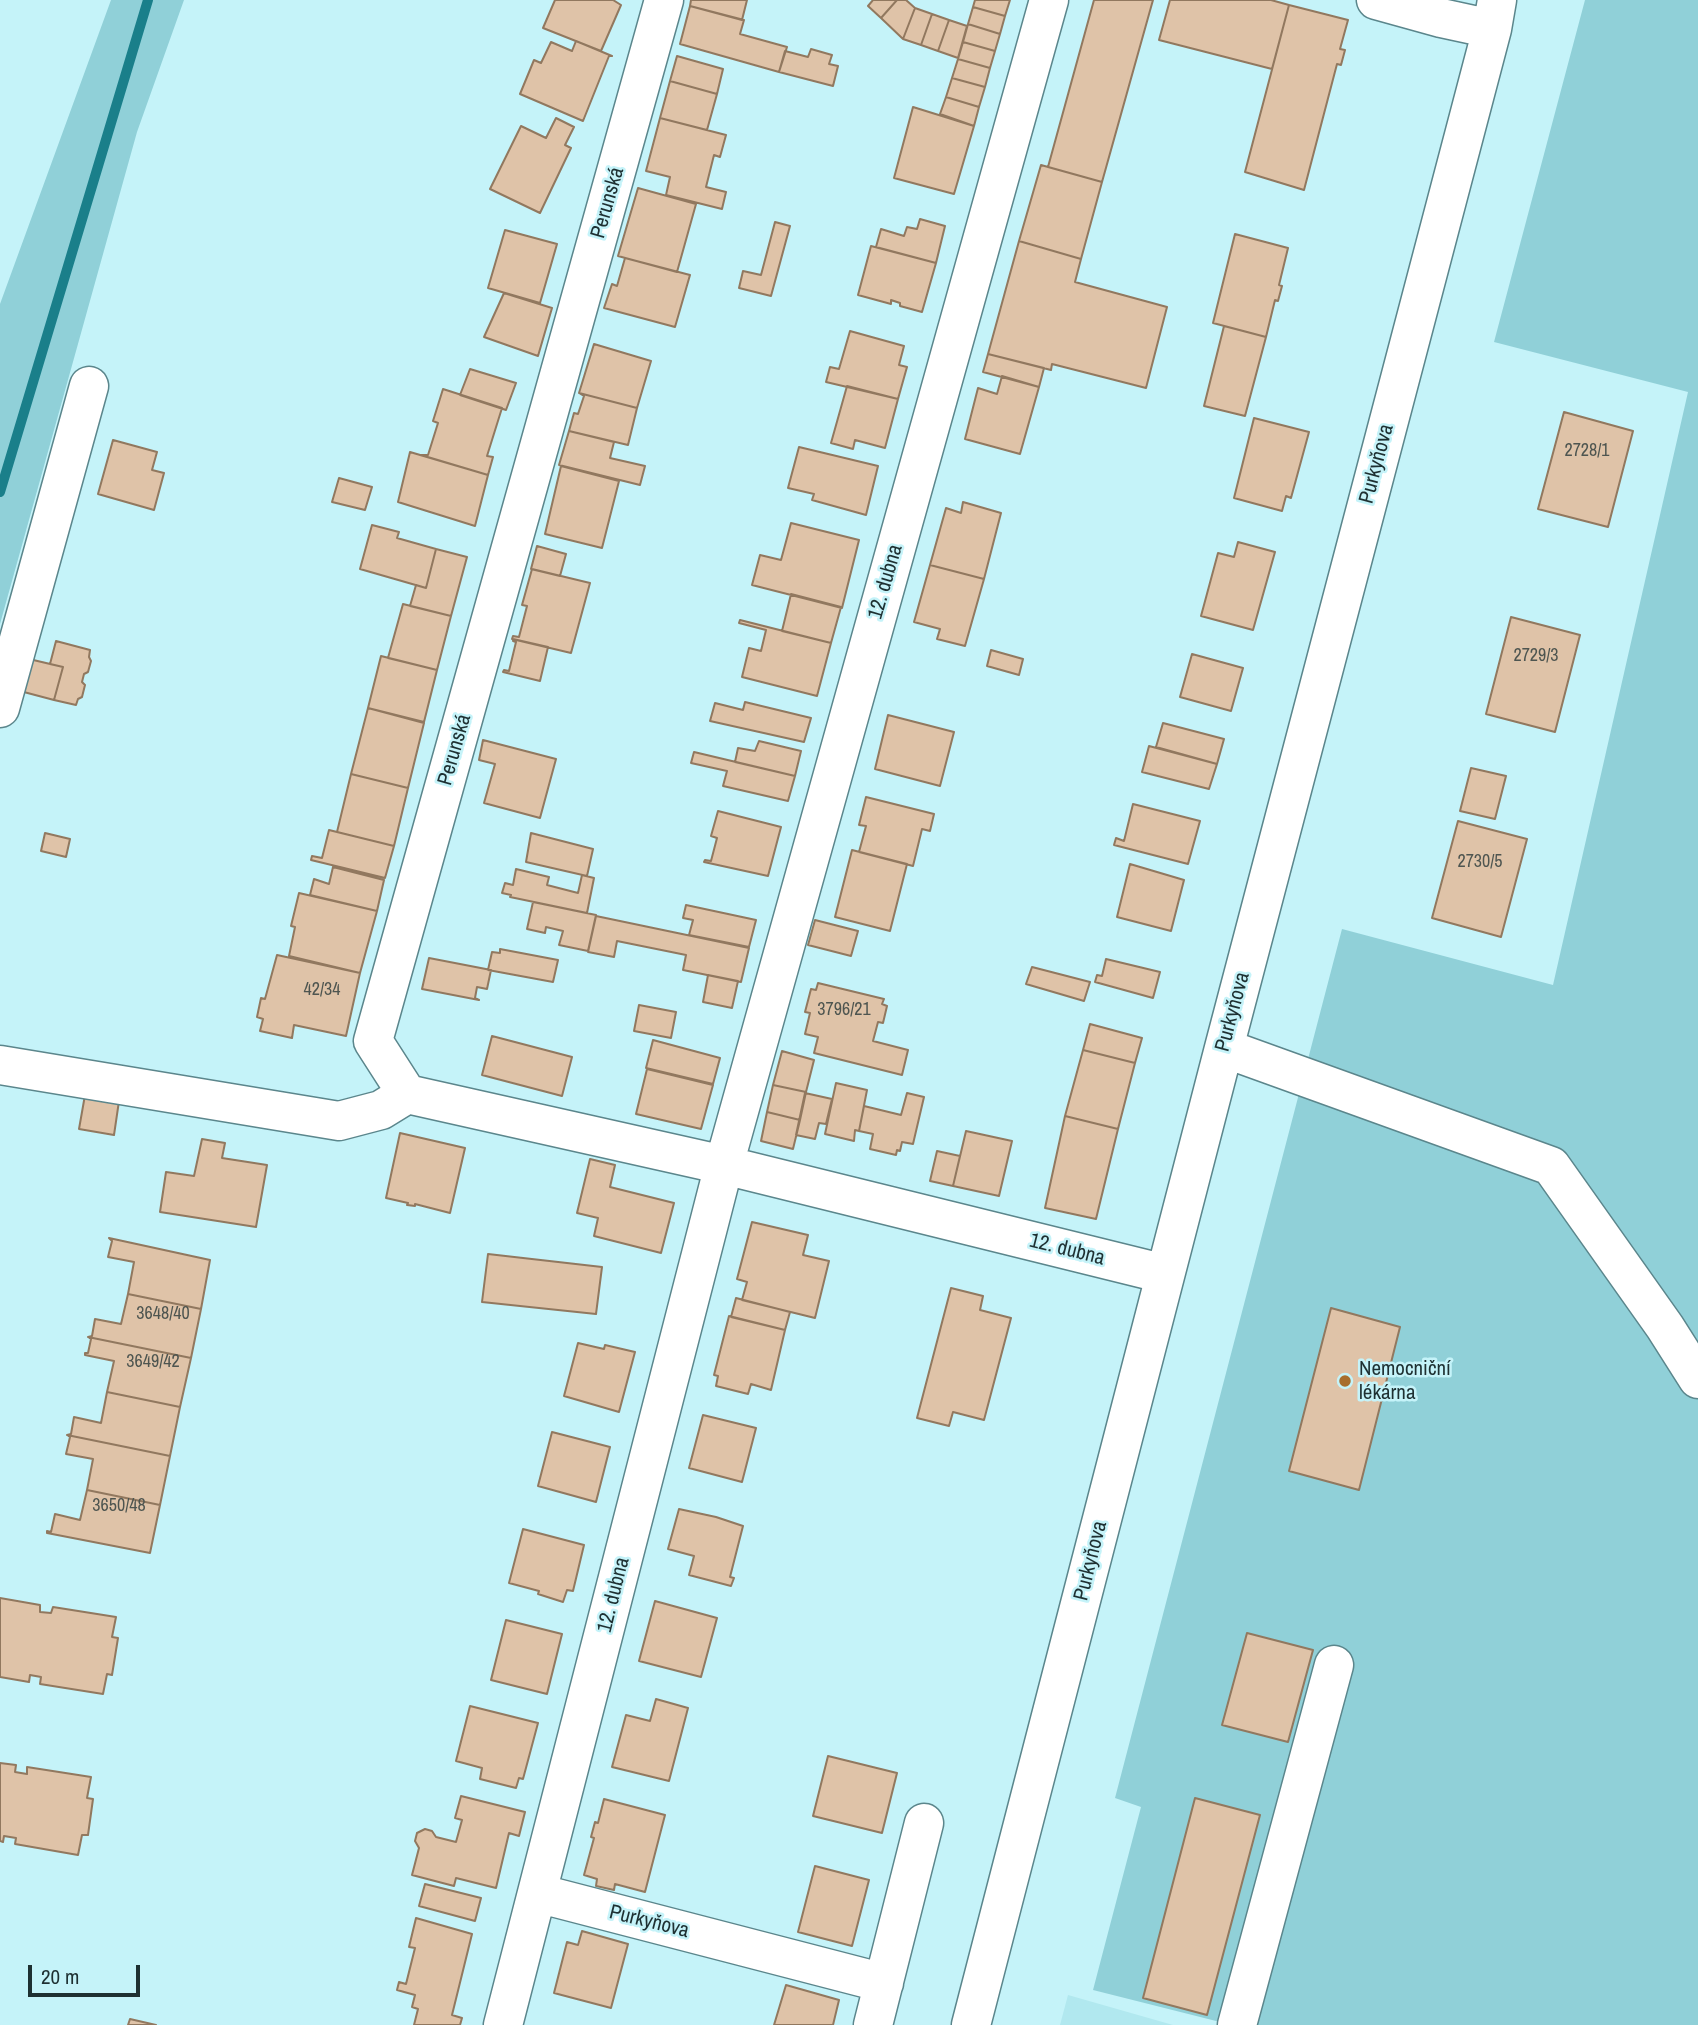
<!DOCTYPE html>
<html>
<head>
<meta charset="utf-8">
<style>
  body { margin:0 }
  #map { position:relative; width:1698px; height:2025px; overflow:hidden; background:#c5f3f9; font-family:"Archivo Narrow",sans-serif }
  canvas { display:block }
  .scale { position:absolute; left:28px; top:1965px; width:112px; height:32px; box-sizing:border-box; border:4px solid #1e3032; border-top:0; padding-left:9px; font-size:21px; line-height:24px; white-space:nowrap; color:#1e3032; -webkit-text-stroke:5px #c5f3f9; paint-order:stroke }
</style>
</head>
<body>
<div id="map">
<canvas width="1698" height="2025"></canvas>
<div class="scale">20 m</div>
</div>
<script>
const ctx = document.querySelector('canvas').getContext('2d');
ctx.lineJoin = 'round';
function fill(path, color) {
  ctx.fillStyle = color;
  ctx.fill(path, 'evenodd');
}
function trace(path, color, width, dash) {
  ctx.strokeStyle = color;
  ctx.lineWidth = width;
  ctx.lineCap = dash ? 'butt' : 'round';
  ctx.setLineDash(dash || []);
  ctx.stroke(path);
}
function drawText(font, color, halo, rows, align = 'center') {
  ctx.font = font + ' "Archivo Narrow",sans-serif';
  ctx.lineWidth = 5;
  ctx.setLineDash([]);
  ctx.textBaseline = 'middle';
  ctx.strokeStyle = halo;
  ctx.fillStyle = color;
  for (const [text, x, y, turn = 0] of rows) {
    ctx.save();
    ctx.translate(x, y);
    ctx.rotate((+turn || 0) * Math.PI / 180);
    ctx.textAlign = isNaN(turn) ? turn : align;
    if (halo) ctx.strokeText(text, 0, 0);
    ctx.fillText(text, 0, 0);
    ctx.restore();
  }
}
const built = new Path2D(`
  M1068 1995 1173 2025H1060Z`);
const green = new Path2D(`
  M111 0H184L137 132 0 624V304Z
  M1585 0H1698V2025H1224V2023L1093 1990 1141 1807 1115 1798 1342 929 1553 985 1688 392 1494 342Z`);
const stream = new Path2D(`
  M0 492 148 0`);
const building = new Path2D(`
  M555 0H613L621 5 601 51 543 28Z
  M691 0H747L742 20 690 6Z
  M873 0H897L881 18 868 6Z
  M897 0H906L915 8 903 39 881 18Z
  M975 0H1010L1005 16 973 7Z
  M1094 0H1153L1102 182 1048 167Z
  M1170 0H1271L1289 5 1272 69 1159 40Z
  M1289 5 1348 20 1340 49 1345 50 1341 65 1337 64 1304 190 1245 172Z
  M690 6 744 20 740 34 787 47 779 72 680 44Z
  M973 7 1005 16 1000 34 968 24Z
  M915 8 932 14 921 45 903 39Z
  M932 14 949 20 938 51 921 45Z
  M949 20 967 26 958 58 938 51Z
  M968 24 1000 34 995 51 963 42Z
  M576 41 612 56H609L583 121 520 94 534 60 541 63 551 42 572 51Z
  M963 42 995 51 990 68 958 59Z
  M811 49 832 55 829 64 838 66 833 86 779 72 785 51 808 57Z
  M677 56 723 69 717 94 670 81Z
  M958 59 990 68 985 87 952 78Z
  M952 78 985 87 979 107 946 97Z
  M670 81 717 94 707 130 660 118Z
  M946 97 979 107 974 126 940 114Z
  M913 107 974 126 954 194 894 178Z
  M556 118 574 127 565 145 571 148 540 213 490 189 521 126 546 138Z
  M660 118 726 135 720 157 714 155 706 187 726 192 722 209 666 195 670 177 646 171Z
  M1041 165 1102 182 1081 259 1019 241Z
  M638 188 696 204 677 272 618 256Z
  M920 219 945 226 936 263 876 247 881 229 904 236 907 227 917 229Z
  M775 222 790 226 771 296 739 288 743 271 761 275Z
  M505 230 557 244 540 303 488 288Z
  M1235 234 1288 248 1279 285 1282 286 1278 301 1275 300 1266 337 1213 323Z
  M1019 241 1081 259 1075 282 1167 307 1146 388 1052 364 1051 370 988 354Z
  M871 246 936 263 922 312 900 306V303L891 300V304L858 295Z
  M625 258 690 275 675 327 604 308 612 284 617 286Z
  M504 293 552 308 538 356 484 337Z
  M1224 326 1266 337 1245 416 1204 406Z
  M850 331 904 346 899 365 907 367 898 399 826 382 830 367 839 369Z
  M594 344 651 361 637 408 579 393Z
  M988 354 1044 368 1039 387 983 372Z
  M470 369 516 383 506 410 460 395Z
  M1002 376 1039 387 1020 454 965 439 978 388 997 394Z
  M847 386 898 399 885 448 855 440 853 449 831 443Z
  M443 389 502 408 487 456 493 457 488 475 421 455H428L438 423 433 421Z
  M579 393 637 408 628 445 569 431 574 413 578 414 584 396Z
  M1564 412 1633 431 1608 527 1538 509Z
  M1254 418 1309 432 1291 498 1286 496 1282 511 1234 498Z
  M569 431 614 442 610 458 645 466 640 485 559 465Z
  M113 440 157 452 152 470 164 473 154 510 98 494Z
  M799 447 878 466 866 515 812 500 814 494 788 488Z
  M410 452 488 475 475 526 398 502Z
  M561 466 619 481 602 548 545 534Z
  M339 478 372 487 365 510 332 502Z
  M963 502 1001 513 984 579 930 565 946 508 961 513Z
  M791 523 859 540 842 608 752 585 760 555 781 560Z
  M372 525 399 532 397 538 436 549 426 588 360 569Z
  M1238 542 1275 552 1253 630 1201 616 1218 553 1234 557Z
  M537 546 566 554 560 576 531 569Z
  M436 549 467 557 451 616 410 606 416 585 426 588Z
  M930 565 984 579 965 646 937 639 940 629 914 622Z
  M532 569 590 583 571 653 512 639 513 636 519 637 527 606 522 605Z
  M791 594 841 607 831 643 782 631Z
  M403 604 451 616 437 670 388 658Z
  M1511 617 1580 635 1555 732 1486 714Z
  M740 620 831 643 817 696 742 677 749 648 761 651 766 630 739 623Z
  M513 639 548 647 540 681 503 672 504 670 509 671 516 642 513 641Z
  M56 641 90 650 89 657 91 661 88 672 84 674 82 682 85 685 82 697 78 699 76 705 54 700 63 667 50 664Z
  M991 650 1023 659 1019 675 987 666Z
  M1192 654 1243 668 1231 711 1180 697Z
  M381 656 437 670 424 722 368 708Z
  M29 659 63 667 54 700 20 691Z
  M745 702 811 718 804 742 710 721 715 703 743 710Z
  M368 708 424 723 408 788 351 774Z
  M888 715 954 732 940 786 875 769Z
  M1163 723 1224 739 1217 764 1156 747Z
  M483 740 556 759 540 818 484 803 495 764 479 760Z
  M759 741 801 751 795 776 735 762 738 748 755 751Z
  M1149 746 1217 764 1209 789 1142 772Z
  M694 752 795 776 788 801 723 786 727 771 691 763Z
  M1471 768 1506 776 1495 819 1460 811Z
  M351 774 408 788 394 846 337 832Z
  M866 797 934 814 930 831 922 829 913 866 859 852 866 826 859 825Z
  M1133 804 1200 821 1188 864 1114 845 1116 838 1124 841Z
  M718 811 781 827 768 876 704 862 705 860 711 861 717 838 711 836Z
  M1458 821 1527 839 1501 937 1432 918Z
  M329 830 394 846 385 878 311 860 312 856 322 858Z
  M45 833 70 839 66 857 41 851Z
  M531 833 593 849 587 876 526 862Z
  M852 850 907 864 890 931 835 917Z
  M1130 864 1184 880 1171 931 1117 917Z
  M333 867 384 880 377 911 310 895 314 879 329 884Z
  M516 869 549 877 547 885 578 893 582 875 594 878 587 913 510 897 511 895 502 893 505 883 513 885Z
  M299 893 377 911 360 973 289 956 295 927 291 926Z
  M533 902 596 915 588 951 559 945 563 931 546 927 545 933 527 929Z
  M686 905 756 920 749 947 689 935 693 920 683 918Z
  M596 916 749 948 741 982 683 970 686 955 617 941 614 957 588 952Z
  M815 920 858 931 851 956 808 945Z
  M500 949 558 960 553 982 488 970 492 952 500 953Z
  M277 955 360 973 346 1036 294 1025 292 1038 260 1031 263 1019 257 1017 261 998 265 999Z
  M429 958 491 970 487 989 477 987 475 998 479 1000 422 989Z
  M1106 959 1160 972 1153 998 1095 982 1097 975 1102 976Z
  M1032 967 1090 982 1084 1001 1026 984Z
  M708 975 738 981 732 1008 703 1002Z
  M818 983 884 999 882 1004 887 1006 883 1023 878 1022 873 1041 908 1050 902 1075 814 1053 818 1037 805 1034 810 1013 805 1012 811 989 816 990Z
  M639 1005 676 1012 671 1038 634 1031Z
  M1090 1024 1142 1038 1135 1063 1083 1050Z
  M492 1036 572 1057 562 1096 482 1075Z
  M653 1040 720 1058 713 1084 646 1068Z
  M1083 1050 1135 1063 1118 1129 1065 1116Z
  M782 1051 814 1060 806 1092 773 1085Z
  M647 1069 713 1085 701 1129 636 1114Z
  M836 1083 867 1090 859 1131 855 1130 854 1141 825 1134Z
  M773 1085 806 1092 800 1120 767 1112Z
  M805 1093 832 1099 826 1124 819 1123 815 1139 796 1135Z
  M907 1093 924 1097 913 1144 902 1142 900 1151 897 1150 896 1155 870 1149 873 1134 859 1131 864 1106 901 1115Z
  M85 1095 119 1101 114 1135 79 1129Z
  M767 1112 800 1120 793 1149 761 1141Z
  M1065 1116 1118 1129 1096 1219 1045 1208Z
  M966 1131 1012 1141 999 1196 953 1186Z
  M400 1133 465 1148 450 1213 415 1204V1206L407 1205 408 1203 386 1198Z
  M202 1139 225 1143 222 1158 267 1165 256 1227 160 1212 166 1172 194 1176Z
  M937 1151 960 1156 953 1186 930 1181Z
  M590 1159 615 1165 610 1187 674 1203 661 1253 594 1236 598 1218 577 1213Z
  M752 1222 808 1235 803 1255 829 1261 815 1318 742 1300 747 1282 737 1279Z
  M109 1238 210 1260 201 1309 128 1294 134 1262 108 1257 112 1241Z
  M488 1254 602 1267 596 1314 482 1302Z
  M951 1288 983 1296 980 1310 1011 1318 984 1420 953 1412 949 1426 917 1418Z
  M128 1294 201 1309 191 1358 88 1337 92 1336 95 1319 121 1324Z
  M736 1298 790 1312 785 1330 731 1317Z
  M1331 1308 1400 1327 1359 1490 1289 1471Z
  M729 1316 785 1330 771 1390 751 1384 748 1394 716 1386 718 1376 714 1375Z
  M88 1337 191 1358 180 1407 107 1392 114 1361 85 1355V1353H88L91 1339Z
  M578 1343 604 1349 605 1345 635 1352 619 1412 564 1396Z
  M107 1392 180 1407 170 1456 67 1435 71 1434 74 1417 101 1423Z
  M703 1415 756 1428 742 1482 689 1468Z
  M552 1432 610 1447 596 1502 538 1486Z
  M67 1435 170 1456 160 1505 87 1490 93 1459 66 1454 70 1437Z
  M87 1490 160 1505 150 1553 47 1533V1531L51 1532 55 1514 80 1520Z
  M679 1509 716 1517 743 1526 730 1577 734 1578 731 1586 689 1575 694 1556 668 1549Z
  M523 1529 584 1545 573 1591 567 1590 563 1602 538 1594 539 1591 509 1583Z
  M0 1598 40 1605V1612L51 1613 53 1607 116 1617 112 1637 118 1638 112 1675 107 1674 103 1694 40 1684 41 1677 30 1675 29 1682 0 1677Z
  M655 1601 717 1618 701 1677 639 1661Z
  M506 1620 562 1634 547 1694 491 1680Z
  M1247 1633 1313 1650 1288 1742 1222 1725Z
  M656 1699 688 1708 669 1781 612 1767 626 1715 650 1721Z
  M470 1706 538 1723 523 1779 519 1778 516 1788 480 1779 482 1768 456 1761Z
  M828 1756 897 1773 882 1833 813 1816Z
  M0 1763 16 1765 15 1772 27 1774V1767L91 1777 87 1798 93 1799 88 1835H82L78 1855 15 1844 16 1838 4 1836 3 1842 0 1841Z
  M461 1796 525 1812 519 1836 509 1833 496 1888 456 1878 454 1886 412 1875 419 1848 415 1841 417 1833 425 1829 432 1831 436 1837 456 1842 462 1820 455 1818Z
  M1195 1798 1260 1815 1207 2015 1143 1998Z
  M604 1799 665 1815 645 1892 615 1884 614 1890 596 1886 597 1879 584 1875 594 1838 591 1837 595 1822 598 1823Z
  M815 1866 869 1880 852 1946 798 1932Z
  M425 1884 481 1898 475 1921 419 1906Z
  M416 1918 472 1934 452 2015 462 2018 460 2025H414L418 2009 412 2007 415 1995 397 1990 399 1982 406 1984 415 1948 409 1947Z
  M582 1931 628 1944 611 2008 554 1993 567 1942 578 1945Z
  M786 1985 839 2000 833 2025H774Z
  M130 2019 156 2025H128Z`);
const minor = new Path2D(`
  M1376 0 1441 18 1492 29
  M0 708 89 386
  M1224 1048 1551 1166 1665 1327 1698 1379
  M0 1065 339 1121 381 1110 407 1094 373 1041 664 0
  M407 1094 724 1165 1165 1274
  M537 1893 884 1983
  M503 2025 724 1165 1049 0
  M873 2025 924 1823
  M971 2025 1224 1048 1492 29 1497 0
  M1237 2025 1334 1665`);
const markers = [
  [1345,1381,7,"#a76e2d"]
];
const numberNames = [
  ["2728/1",1587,451],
  ["2729/3",1536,656],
  ["2730/5",1480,862],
  ["42/34",322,990],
  ["3796/21",844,1010],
  ["3648/40",163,1314],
  ["3649/42",153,1362],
  ["3650/48",119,1506]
];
const streetNames = [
  ["Perunská",608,203,-74],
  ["Purkyňova",1377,464,-75],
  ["12. dubna",886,582,-74],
  ["Perunská",455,750,-74],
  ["Purkyňova",1233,1012,-75],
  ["12. dubna",1067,1250,14],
  ["Purkyňova",1091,1561,-76],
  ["12. dubna",614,1595,-76],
  ["Purkyňova",649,1922,14]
];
const poiNames = [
  ["Nemocniční",1359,1369],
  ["lékárna",1359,1393]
];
fill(built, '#b1e8ef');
fill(green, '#90d0d8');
trace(stream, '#1a7f8a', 10);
fill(building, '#dfc3a8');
trace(building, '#91785f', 2);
trace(minor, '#5b868c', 41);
trace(minor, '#fff', 38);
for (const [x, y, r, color] of markers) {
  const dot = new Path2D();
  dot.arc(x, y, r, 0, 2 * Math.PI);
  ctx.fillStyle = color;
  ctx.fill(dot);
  trace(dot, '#c5f3f9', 2.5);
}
drawText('18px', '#4e5550', null, numberNames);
drawText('21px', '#1e3032', '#c5f3f9', streetNames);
drawText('21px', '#1e3032', '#c5f3f9', poiNames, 'left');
</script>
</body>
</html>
